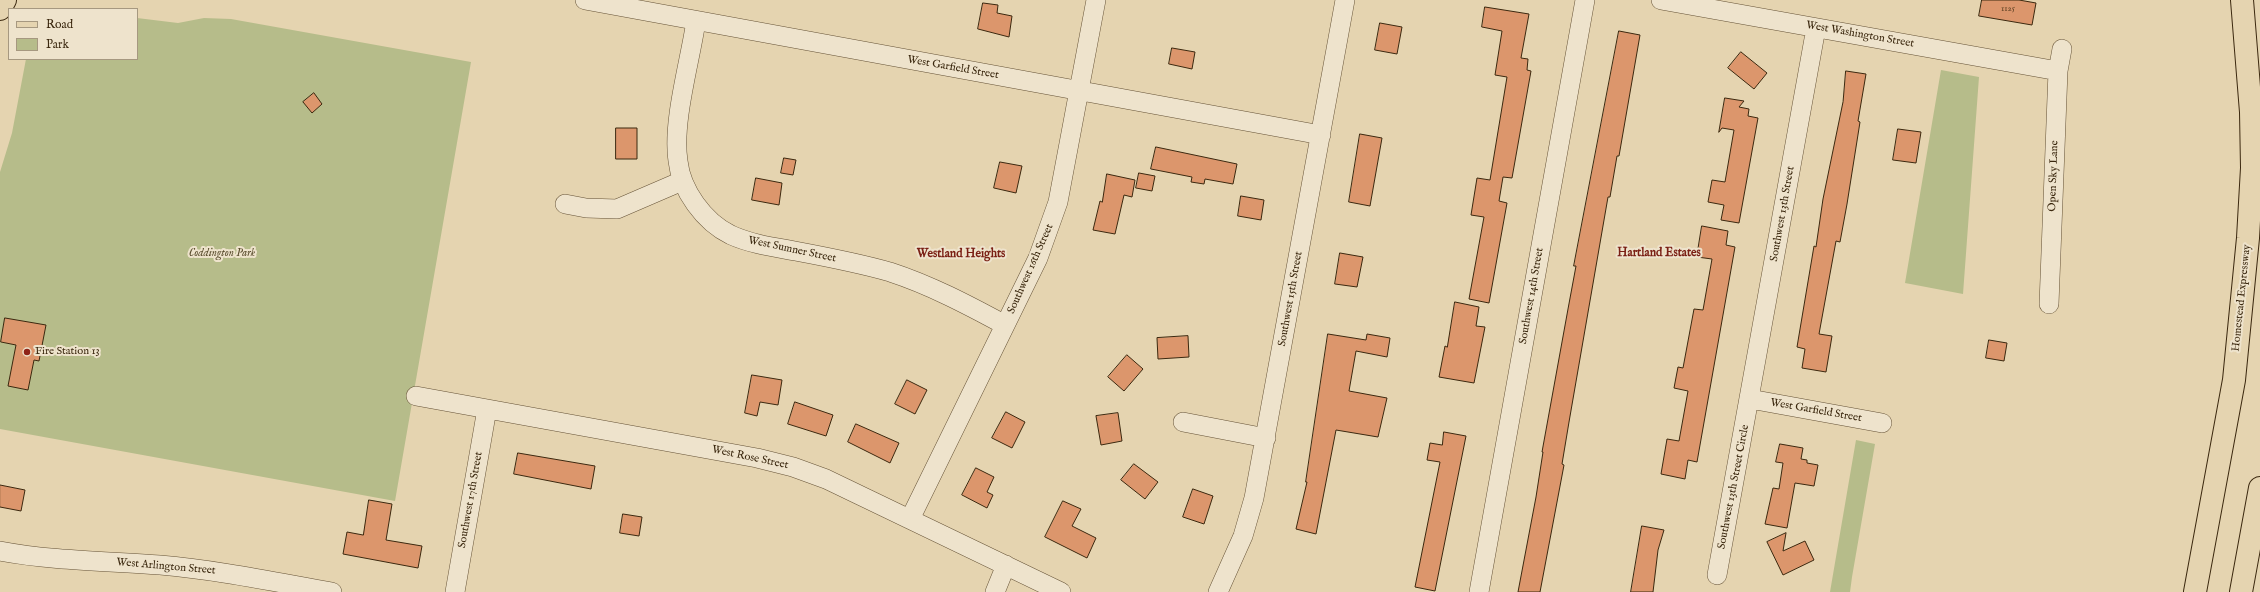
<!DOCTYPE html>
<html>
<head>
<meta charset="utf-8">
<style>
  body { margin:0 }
  #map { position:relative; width:2260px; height:592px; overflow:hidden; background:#e5d4b0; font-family:"IM FELL English",serif }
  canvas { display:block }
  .legend { position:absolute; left:8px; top:8px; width:130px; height:52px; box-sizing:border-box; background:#eee3cc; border:1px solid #a69880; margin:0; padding:5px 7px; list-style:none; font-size:12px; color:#3b280f }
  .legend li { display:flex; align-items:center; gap:8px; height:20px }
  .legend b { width:20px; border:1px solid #a69880 }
</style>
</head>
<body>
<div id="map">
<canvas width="2260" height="592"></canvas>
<ul class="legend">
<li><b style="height:5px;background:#e5d4b0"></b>Road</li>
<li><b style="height:11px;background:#b6bc8a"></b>Park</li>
</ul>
</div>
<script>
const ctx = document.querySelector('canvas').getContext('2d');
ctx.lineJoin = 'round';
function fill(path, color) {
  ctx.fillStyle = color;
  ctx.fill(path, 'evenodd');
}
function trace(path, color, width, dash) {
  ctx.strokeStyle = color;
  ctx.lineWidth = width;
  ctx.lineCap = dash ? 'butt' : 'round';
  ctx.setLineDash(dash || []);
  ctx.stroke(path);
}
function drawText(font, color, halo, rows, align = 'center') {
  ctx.font = font + ' "IM FELL English",serif';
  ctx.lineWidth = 4;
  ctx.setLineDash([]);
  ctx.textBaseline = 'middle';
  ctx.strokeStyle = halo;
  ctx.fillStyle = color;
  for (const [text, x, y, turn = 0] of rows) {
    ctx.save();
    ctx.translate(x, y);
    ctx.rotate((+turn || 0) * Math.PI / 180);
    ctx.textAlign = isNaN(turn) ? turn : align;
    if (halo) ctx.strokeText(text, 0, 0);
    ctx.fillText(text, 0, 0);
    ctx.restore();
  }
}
const green = new Path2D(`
  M137 18 178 23 204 18 231 19 471 62 395 501 0 429V172L12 133 26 59H137Z
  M1941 70 1979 77 1963 294 1905 283Z
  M1856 440 1875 444 1852 577 1850 592H1830Z`);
const building = new Path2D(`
  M1982 0H2019L2036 3 2032 25 1979 16Z
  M983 3 998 5 997 13 1012 16 1009 37 978 29Z
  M1485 7 1529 14 1521 58 1528 59 1527 70 1531 71 1512 178 1503 177 1499 201 1507 203 1489 303 1469 299 1484 217 1471 215 1477 178 1490 180 1507 77 1495 75 1502 31 1482 27Z
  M1380 23 1402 27 1397 54 1375 50Z
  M1619 31 1640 35 1619 156H1617L1610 197H1608L1569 422 1562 464 1564 465 1540 592H1518L1536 497 1543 452H1542L1568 309 1576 266H1574Z
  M1172 48 1195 52 1192 69 1169 64Z
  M1741 52 1767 73 1754 89 1728 68Z
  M1846 71 1866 74 1858 121 1860 122 1847 204 1840 242 1836 241 1819 334 1832 336 1826 372 1802 368 1805 349 1797 347 1814 246 1816 247 1823 199 1843 102Z
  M314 93 322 104 312 113 303 102Z
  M1725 98 1744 101 1739 107 1749 109 1748 116 1758 118 1739 223 1721 220 1724 205 1708 202 1712 180 1725 182 1734 130 1722 128 1719 132Z
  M616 128H637V159H616Z
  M1898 129 1921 132 1916 163 1893 160Z
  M1360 134 1382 138 1370 206 1349 202Z
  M1156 147 1237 164 1233 184 1205 179 1204 184 1191 182 1192 177 1151 169Z
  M784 158 796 160 793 175 781 173Z
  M1000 162 1022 166 1016 193 994 188Z
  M1139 173 1155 176 1152 191 1136 188Z
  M1107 174 1135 180 1132 197 1124 195 1115 234 1093 230 1100 201 1102 202Z
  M756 178 782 183 779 205 752 200Z
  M1241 196 1264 200 1261 220 1238 216Z
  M1702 226 1728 231 1726 245 1735 247 1697 462 1688 460 1685 479 1661 474 1667 439 1679 441 1688 391 1674 388 1678 367 1683 368 1694 309 1703 310 1712 259 1697 257Z
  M1340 253 1363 257 1357 287 1335 284Z
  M1455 302 1479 307 1476 326 1485 327 1474 383 1439 377 1445 346 1447 347Z
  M5 318 46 325 39 361 34 360 28 390 8 386 16 345 1 342Z
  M1328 334 1366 340 1367 334 1390 338 1387 357 1356 351 1349 391 1387 398 1378 437 1336 430 1316 534 1296 529 1307 482H1306Z
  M1188 336 1189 357 1158 359 1157 338Z
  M1989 340 2007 343 2004 361 1986 358Z
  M1127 355 1143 369 1124 391 1108 377Z
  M752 375 782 380 778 405 760 402 757 416 745 413Z
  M907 380 927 390 915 414 895 404Z
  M795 402 833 415 826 436 788 424Z
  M1006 412 1025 422 1012 448 992 438Z
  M1118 413 1122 441 1101 445 1096 416Z
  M856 424 899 443 890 463 848 442Z
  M1444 432 1466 436 1435 591 1415 587 1440 462 1427 460 1430 443 1442 445Z
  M1780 444 1803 448 1801 459 1807 460V463L1818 465 1814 486 1795 483 1787 528 1765 524 1773 488 1779 489 1783 463 1776 462Z
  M518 453 595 466 591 489 514 474Z
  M1134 464 1158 482 1145 499 1121 480Z
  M976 468 994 477 987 492 993 495 987 508 962 495Z
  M0 485 25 490 21 511 0 507Z
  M1193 489 1213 496 1204 524 1183 517Z
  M369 500 392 504 386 540 422 546 418 568 343 554 347 532 363 535Z
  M1063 501 1081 509 1072 526 1096 538 1087 558 1045 537Z
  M623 514 642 517 639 536 620 533Z
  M1642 526 1664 530 1658 550 1653 592H1631Z
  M1786 533 1783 551 1805 541 1814 560 1783 575 1767 542Z`);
const minor = new Path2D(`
  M585 0 1321 135
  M1661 0 2058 71
  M696 21C690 62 672 122 678 161 681 190 704 222 731 235 751 244 773 247 795 251 827 257 859 263 890 272 930 285 968 305 1005 325
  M565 204 586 208 617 209 682 181
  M2049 304 2058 71 2062 49
  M416 396 757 458 793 467 826 479 1061 592
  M1750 399 1882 423
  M1183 422 1266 438
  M910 519 1038 258 1058 202 1096 0
  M0 551C53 561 107 561 160 565 218 570 275 582 332 592
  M1717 575 1816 28
  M455 592 487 409
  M995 592 1006 565
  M1218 592 1243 536 1254 498 1345 0
  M1479 592 1585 0`);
const major = new Path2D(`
  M0 9 5 0`);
const highway = new Path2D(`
  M2195 592 2234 380 2248 238 2252 168 2251 112 2242 0
  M2241 592 2260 488`);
const markers = [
  [27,352,4,"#8f2418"]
];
const numberNames = [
  ["1125",2008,9]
];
const streetNames = [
  ["West Washington Street",1860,35,10],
  ["West Garfield Street",953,68,10],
  ["Open Sky Lane",2054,176,-88],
  ["Southwest 13th Street",1783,214,-80],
  ["West Sumner Street",792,250,12],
  ["Southwest 16th Street",1031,269,-66],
  ["Southwest 14th Street",1532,296,-80],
  ["Homestead Expressway",2242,298,-84],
  ["Southwest 15th Street",1291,299,-80],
  ["West Garfield Street",1816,411,10],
  ["West Rose Street",750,458,12],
  ["Southwest 13th Street Circle",1734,487,-79],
  ["Southwest 17th Street",471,500,-80],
  ["West Arlington Street",166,567,5]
];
const parkNames = [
  ["Coddington Park",222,254]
];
const poiNames = [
  ["Fire Station 13",35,352]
];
const neighbourhoodNames = [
  ["Hartland Estates",1659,254],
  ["Westland Heights",961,255]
];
fill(green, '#b6bc8a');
fill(building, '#dc966c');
trace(building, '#3b280f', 1);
trace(minor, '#665337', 20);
trace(major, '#3b280f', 24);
trace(highway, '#3b280f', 24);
trace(minor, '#eee3cc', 19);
trace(major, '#e5d4b0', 22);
trace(highway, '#e5d4b0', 22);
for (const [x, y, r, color] of markers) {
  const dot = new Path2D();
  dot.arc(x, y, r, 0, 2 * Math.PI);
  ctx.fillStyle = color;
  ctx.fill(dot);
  trace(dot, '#eee3cc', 1.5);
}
drawText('9px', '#634426', null, numberNames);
drawText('11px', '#3b280f', '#eee3cc', streetNames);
drawText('italic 11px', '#5a4d2e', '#eee3cc', parkNames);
drawText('11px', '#3b280f', '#eee3cc', poiNames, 'left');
drawText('bold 12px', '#7a1f14', '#eee3cc', neighbourhoodNames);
</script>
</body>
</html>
